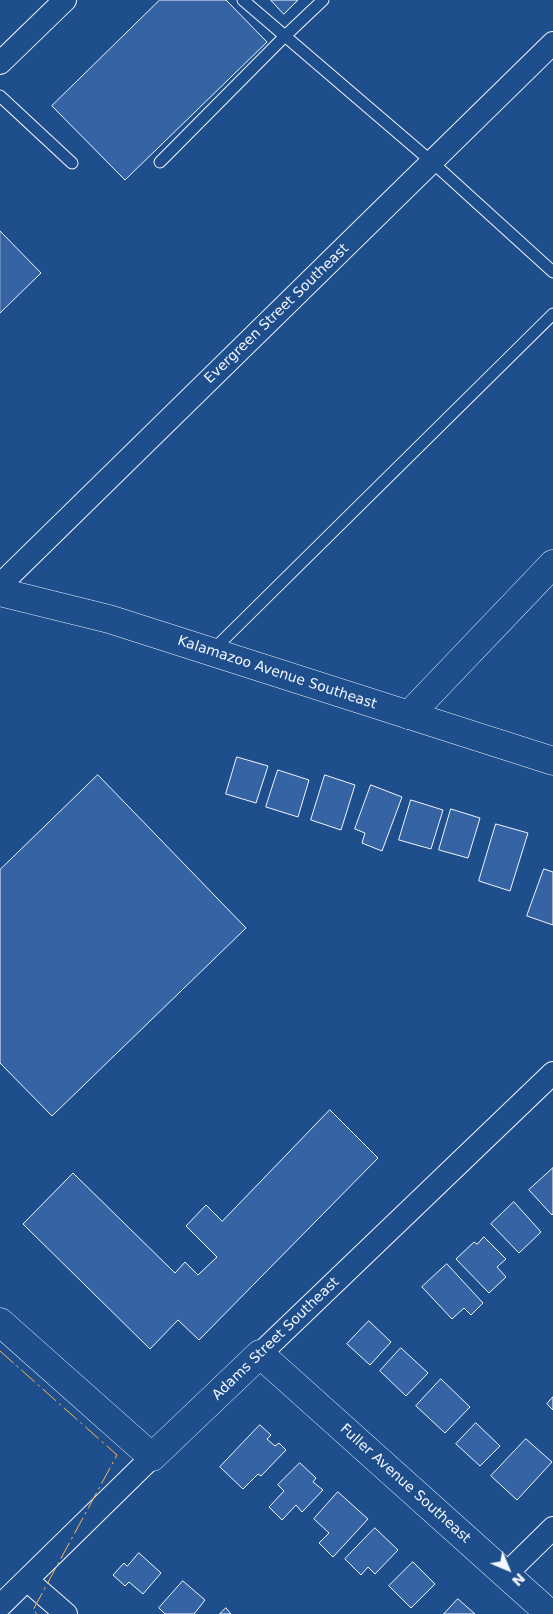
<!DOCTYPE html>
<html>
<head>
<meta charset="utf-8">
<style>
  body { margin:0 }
  #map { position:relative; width:553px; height:1614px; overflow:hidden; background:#1f4e8c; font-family:"DejaVu Sans",sans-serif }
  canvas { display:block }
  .north { position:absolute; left:483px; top:1544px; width:50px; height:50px; -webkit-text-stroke:4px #1f4e8c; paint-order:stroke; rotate:135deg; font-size:14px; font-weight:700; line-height:20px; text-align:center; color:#f2f6ff }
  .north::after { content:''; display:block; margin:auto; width:18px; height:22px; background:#f2f6ff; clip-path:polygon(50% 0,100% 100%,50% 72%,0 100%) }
</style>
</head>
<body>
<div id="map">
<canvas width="553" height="1614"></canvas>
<div class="north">N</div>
</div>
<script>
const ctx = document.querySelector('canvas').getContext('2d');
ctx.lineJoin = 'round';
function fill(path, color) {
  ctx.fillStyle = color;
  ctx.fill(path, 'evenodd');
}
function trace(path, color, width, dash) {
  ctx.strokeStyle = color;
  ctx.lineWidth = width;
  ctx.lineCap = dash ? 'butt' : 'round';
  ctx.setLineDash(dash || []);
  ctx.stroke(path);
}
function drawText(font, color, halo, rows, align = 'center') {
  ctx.font = font + ' "DejaVu Sans",sans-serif';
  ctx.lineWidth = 4;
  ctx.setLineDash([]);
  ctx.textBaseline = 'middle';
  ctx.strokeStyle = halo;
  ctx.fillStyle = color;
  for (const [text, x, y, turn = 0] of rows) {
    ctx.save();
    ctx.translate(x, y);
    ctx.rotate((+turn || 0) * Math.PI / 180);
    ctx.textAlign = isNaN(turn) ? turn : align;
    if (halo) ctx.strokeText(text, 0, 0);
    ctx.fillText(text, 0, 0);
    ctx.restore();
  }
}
const building = new Path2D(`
  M160 0H226L267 42 125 180 52 106Z
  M271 0H298L284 14Z
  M0 231 41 273 0 313Z
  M237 757 268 766 256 803 226 794Z
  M278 770 309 780 298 817 266 807Z
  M98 775 246 928 52 1116 0 1063V870Z
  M325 775 355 785 341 830 311 820Z
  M371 785 402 797 382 851 362 843 365 833 355 829Z
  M411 800 443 810 431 849 399 840Z
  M451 809 480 818 468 858 439 850Z
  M496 824 528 833 510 891 479 881Z
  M544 869 553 872V925L527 916Z
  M330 1110 378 1158 199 1340 178 1320 150 1349 23 1224 73 1173 175 1273 185 1262 198 1275 217 1257 186 1226 206 1205 222 1221Z
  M553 1168V1214L552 1215 529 1190Z
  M514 1202 541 1232 519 1253 491 1224Z
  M484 1237 506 1259 497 1267 506 1277 489 1293 456 1259 474 1242 477 1244Z
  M447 1264 483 1303 471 1315 464 1308 452 1319 422 1287Z
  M369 1321 391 1342 370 1365 347 1344Z
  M401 1348 428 1373 406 1396 380 1371Z
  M441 1379 470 1407 445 1433 416 1406Z
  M553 1397V1410L547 1404Z
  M476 1423 500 1446 480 1466 456 1444Z
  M260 1425 271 1435 267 1439 275 1446 279 1443 286 1450 261 1476 258 1474 243 1489 220 1467Z
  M526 1439 552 1462 517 1500 491 1476Z
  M300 1463 316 1478 313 1482 323 1490 302 1512 296 1505 282 1520 269 1507 284 1491 278 1485Z
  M338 1492 368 1519 333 1557 319 1543 329 1533 314 1519Z
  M375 1528 398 1550 375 1574 368 1567 361 1575 345 1559Z
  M139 1553 161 1573 143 1594 129 1582 125 1586 113 1575 124 1563 127 1566Z
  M413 1562 435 1584 411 1608 389 1586Z
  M183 1581 205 1600 194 1614H165L159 1608Z
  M458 1599 475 1614H444Z
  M226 1608 231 1614H220Z`);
const service = new Path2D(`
  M243 0 432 162 553 272
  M0 96 72 163
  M160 162 285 36 323 0
  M211 652 553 314`);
const minor = new Path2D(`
  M0 63 65 0
  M0 585 553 43
  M260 1354 553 1073
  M506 1574 553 1528
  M27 1580 66 1614
  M0 1606 152 1457`);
const tertiary = new Path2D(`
  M409 715 553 564
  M0 1322 152 1457 260 1354 550 1614`);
const secondary = new Path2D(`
  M0 592 109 619 553 761`);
const power = new Path2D(`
  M0 1351 117 1455 33 1610 37 1614`);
const streetNames = [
  ["Evergreen Street Southeast",277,314,-44],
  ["Kalamazoo Avenue Southeast",277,673,18],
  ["Adams Street Southeast",276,1339,-44],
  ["Fuller Avenue Southeast",405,1484,42]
];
fill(building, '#3563a3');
trace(building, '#f2f6ff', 1);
trace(service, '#f2f6ff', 13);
trace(minor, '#f2f6ff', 24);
trace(tertiary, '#f2f6ff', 29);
trace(secondary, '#f2f6ff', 29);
trace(service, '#1f4e8c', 11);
trace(minor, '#1f4e8c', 22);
trace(tertiary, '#1f4e8c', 28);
trace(secondary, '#1f4e8c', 28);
trace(power, '#ffb74d', 1, [18, 4, 2.5, 4]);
drawText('14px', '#f2f6ff', '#1f4e8c', streetNames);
</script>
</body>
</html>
